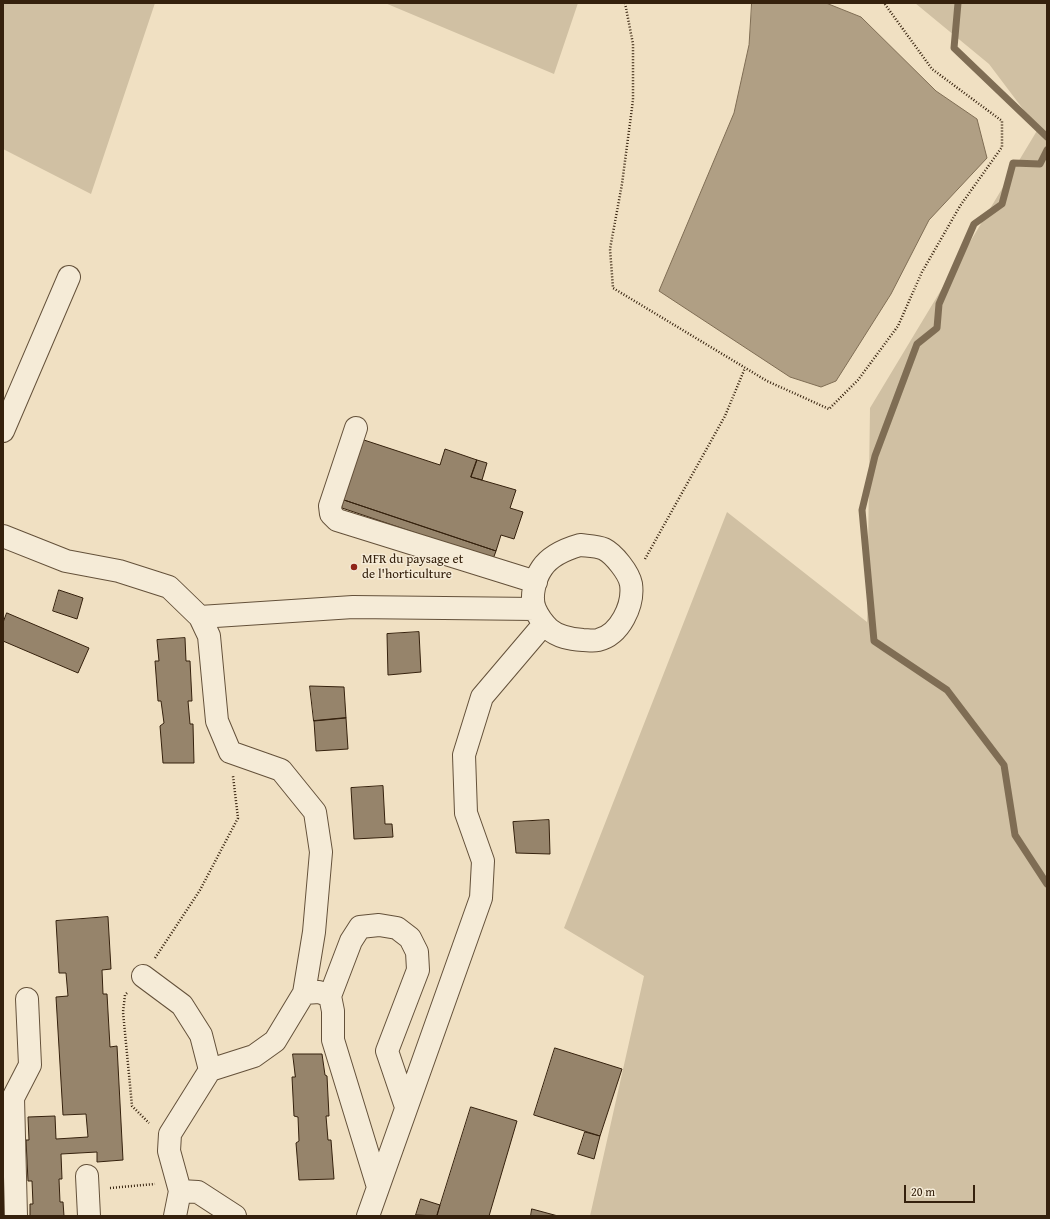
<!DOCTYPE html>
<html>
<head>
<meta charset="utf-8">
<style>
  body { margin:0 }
  #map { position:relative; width:1050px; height:1219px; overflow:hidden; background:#f0e0c2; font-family:"Gentium Book Plus",serif }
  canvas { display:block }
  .frame { position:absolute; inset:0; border:4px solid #35210d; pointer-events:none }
  .scale { position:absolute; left:904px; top:1185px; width:71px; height:18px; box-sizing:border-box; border:2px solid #35210d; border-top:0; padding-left:5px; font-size:12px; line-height:14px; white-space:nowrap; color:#35210d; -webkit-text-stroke:3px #f5ebd7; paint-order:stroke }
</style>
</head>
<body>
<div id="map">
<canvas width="1050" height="1219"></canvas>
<div class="frame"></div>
<div class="scale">20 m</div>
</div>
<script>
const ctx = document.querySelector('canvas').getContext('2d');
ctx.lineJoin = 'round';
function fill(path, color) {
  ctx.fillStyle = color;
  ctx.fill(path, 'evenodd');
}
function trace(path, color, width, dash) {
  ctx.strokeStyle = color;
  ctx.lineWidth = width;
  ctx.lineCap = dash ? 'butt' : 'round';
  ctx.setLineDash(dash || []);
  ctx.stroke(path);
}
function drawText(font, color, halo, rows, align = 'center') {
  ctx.font = font + ' "Gentium Book Plus",serif';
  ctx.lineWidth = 3;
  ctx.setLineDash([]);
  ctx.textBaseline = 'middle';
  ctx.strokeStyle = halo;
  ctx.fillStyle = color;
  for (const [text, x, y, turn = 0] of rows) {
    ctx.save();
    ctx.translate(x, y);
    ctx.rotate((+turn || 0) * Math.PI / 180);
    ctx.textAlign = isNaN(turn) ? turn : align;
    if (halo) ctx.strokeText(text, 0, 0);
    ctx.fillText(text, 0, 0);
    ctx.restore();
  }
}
const green = new Path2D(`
  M3 3H155L91 194 3 149Z
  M385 3H578L554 74Z
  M915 3H1047V1216H590L644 976 564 928 727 512 867 622 870 408 1038 129 989 64Z`);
const water = new Path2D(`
  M752 3H826L861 17 936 91 977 119 987 158 929 220 891 294 836 381 821 387 790 377 659 291 734 113 749 45Z`);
const stream = new Path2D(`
  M958 3 954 48 1047 137
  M1047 150 1040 164 1013 163 1002 204 974 224 939 304 937 328 917 344 875 456 862 510 874 641 947 690 1004 765 1015 835 1047 884`);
const building = new Path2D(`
  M364 440 440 465 445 449 477 460 471 477 516 490 510 508 523 512 514 539 501 535 496 551 344 500Z
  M477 460 487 463 482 480 471 477Z
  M344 500 496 551 493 559 342 508Z
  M59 590 83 598 77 619 53 611Z
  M7 613 89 648 78 673 3 641V623Z
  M419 632 421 672 388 675 387 634Z
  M185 638 186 661H190L192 701H188L190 724H193L194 763H163L160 726 164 723 161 701H158L155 661H159L157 640Z
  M310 686 344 687 346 718 314 721Z
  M346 718 348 749 316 751 314 721Z
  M383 786 385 824H392L393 837 354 839 351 788Z
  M549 820 550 854 516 853 513 822Z
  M108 917 111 969 102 970 103 994H107L110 1047 117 1046 123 1160 97 1162V1152L61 1154 62 1179H59L60 1202H63L64 1216H30V1204H33L32 1181H28L26 1140H29L28 1117 55 1116 56 1139 88 1137 86 1114 63 1115 56 997 68 996 66 973H59L56 921Z
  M555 1048 622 1069 600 1136 534 1115Z
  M293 1054H322L325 1075 327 1076 329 1116H326L328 1140H331L334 1179 299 1180 296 1143 299 1141 298 1117 294 1116 292 1077H295Z
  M471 1107 517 1121 489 1216H437Z
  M585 1132 600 1136 594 1159 578 1154Z
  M421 1199 440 1205 437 1216 416 1215Z
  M532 1209 558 1216H531Z`);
const path = new Path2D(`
  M625 3 633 44V100L622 184 610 249 613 288 767 381 829 409 858 380 898 326 922 272 960 206 1002 147V121L932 69 884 3
  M645 559 725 416 745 368
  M155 958 200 890 238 818 233 776
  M127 993 125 995 123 1012 132 1106 149 1123
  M110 1188 155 1184`);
const minor = new Path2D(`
  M356 428 330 506 331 514 337 520 536 582
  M3 431 69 277
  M3 536 66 561 119 571 169 587 200 617 209 636 217 721 230 752 281 770 315 812 321 852 314 932 304 993
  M580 545C588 546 597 546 604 549 614 554 629 573 631 584 634 605 620 635 598 640 593 641 587 640 583 640 570 639 558 637 549 629 544 624 538 616 535 609 530 597 535 578 542 568 550 556 566 549 580 545Z
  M200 617 353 607 535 609
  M143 976 182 1005 201 1035 210 1070 170 1134 169 1151 180 1191 175 1216
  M330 996 351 941 360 927 379 925 397 928 410 938 417 952 418 970 387 1051 406 1107
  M210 1070 254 1056 275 1041 304 993 319 992 330 996 333 1011V1040L378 1187
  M87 1176 89 1216
  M180 1191 198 1192 235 1216
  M16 1216 13 1098 30 1065 27 999
  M368 1216 481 898 483 861 466 813 464 755 482 697 544 624`);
const markers = [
  [354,567,4,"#8f2418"]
];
const poiNames = [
  ["MFR du paysage et",362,560],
  ["de l'horticulture",362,575]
];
fill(green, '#d0c0a3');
fill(water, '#b09f84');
trace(water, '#7f6d54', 1);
trace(stream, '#7f6d54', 7);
fill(building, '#96846b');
trace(building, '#35210d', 1);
trace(minor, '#64513a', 24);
trace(path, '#35210d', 2.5, [1, 2]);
trace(minor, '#f5ebd7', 22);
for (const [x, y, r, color] of markers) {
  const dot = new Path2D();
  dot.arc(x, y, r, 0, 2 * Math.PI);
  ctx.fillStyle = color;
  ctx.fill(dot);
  trace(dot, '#f5ebd7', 1.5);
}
drawText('13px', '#35210d', '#f5ebd7', poiNames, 'left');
</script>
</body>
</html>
